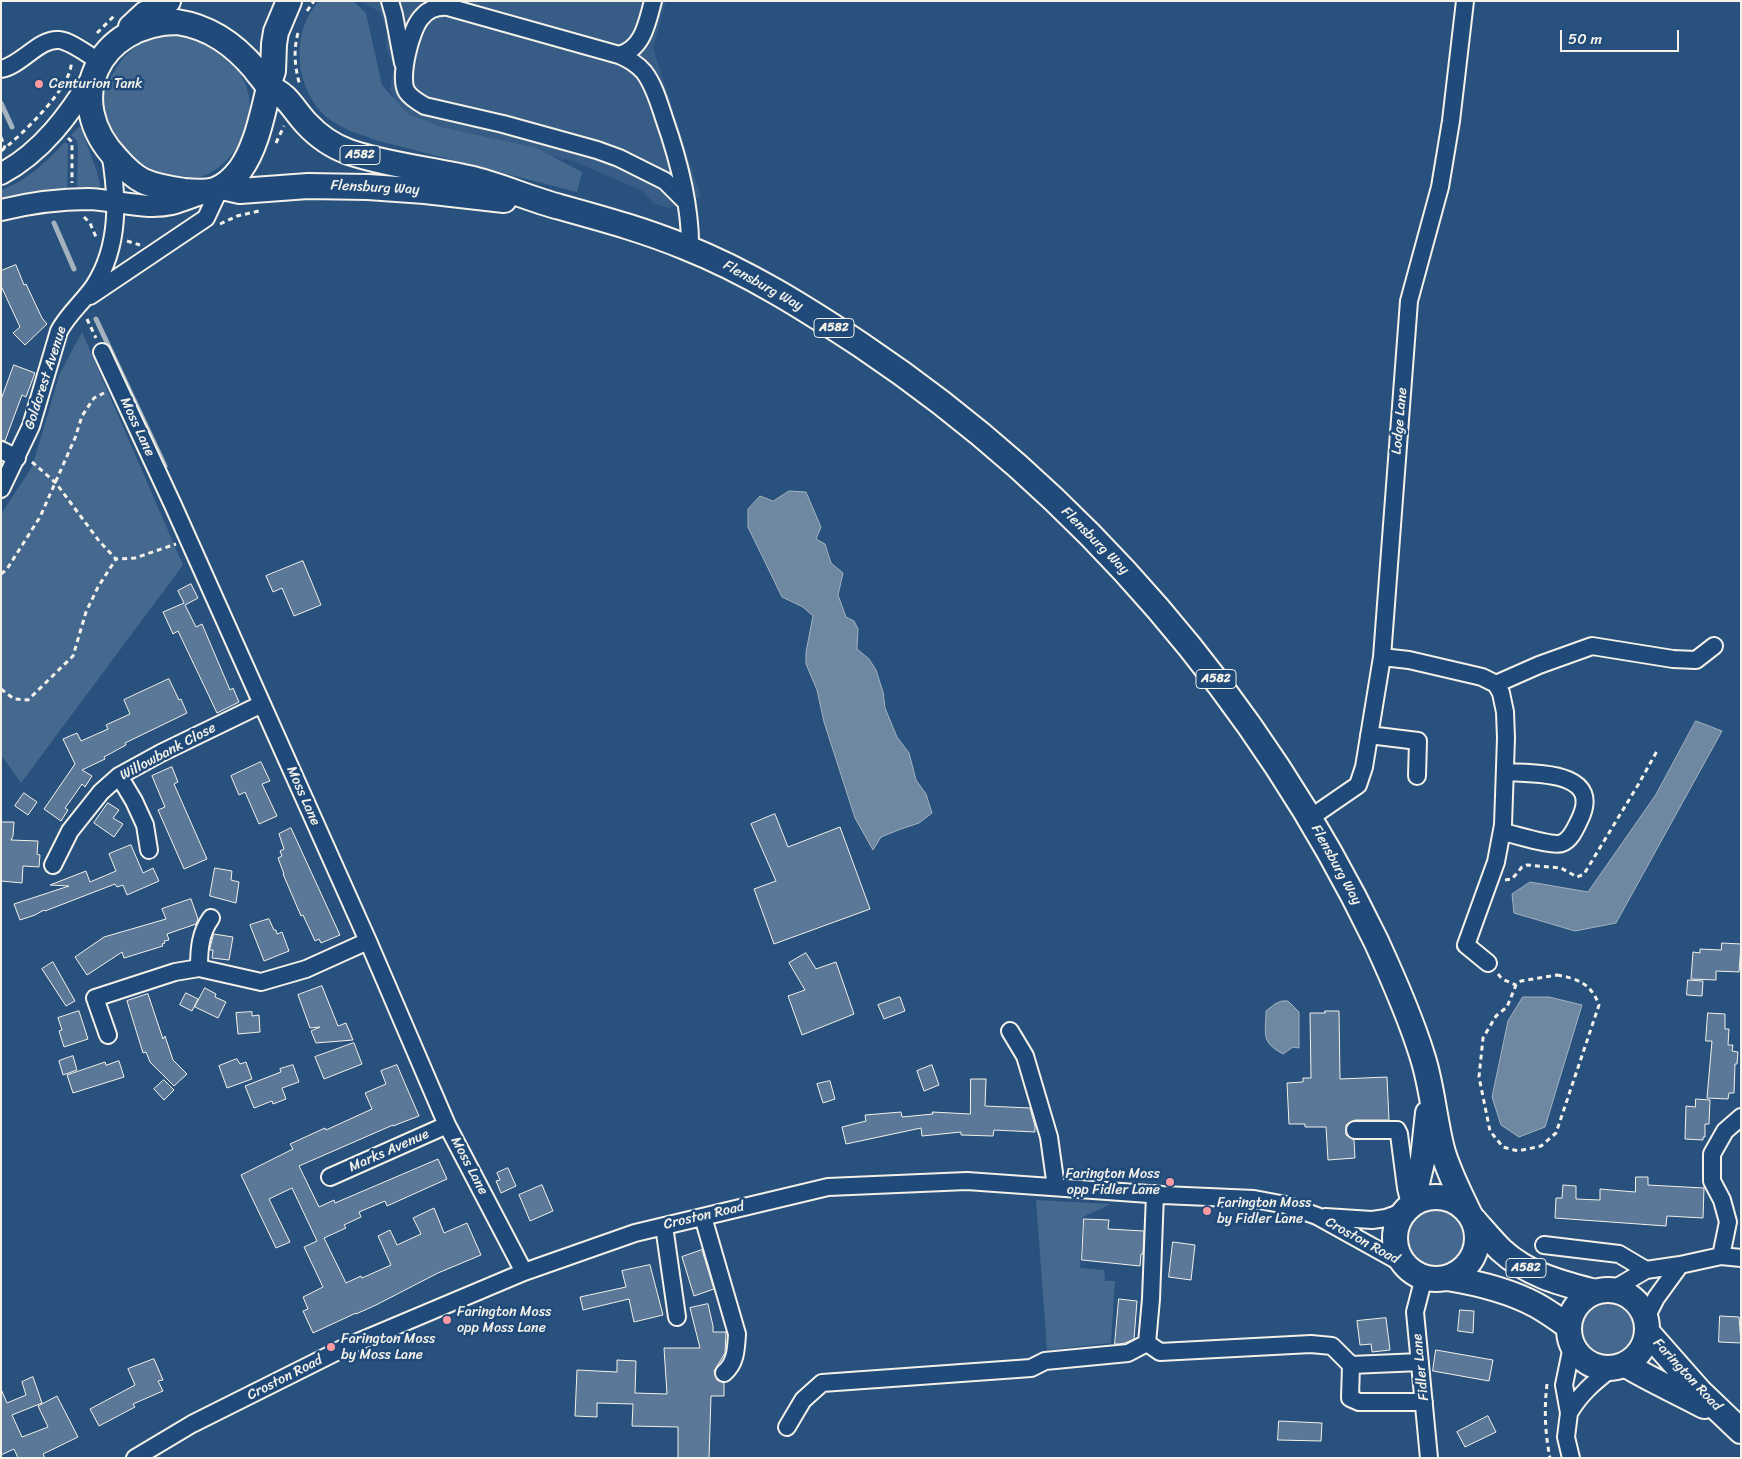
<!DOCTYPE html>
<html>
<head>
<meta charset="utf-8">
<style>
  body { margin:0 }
  #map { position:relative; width:1742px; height:1459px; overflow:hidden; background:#28517e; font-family:Sriracha,sans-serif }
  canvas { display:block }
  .frame { position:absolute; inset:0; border:2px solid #f4f1e8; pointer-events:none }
  .scale { position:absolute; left:1560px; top:30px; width:119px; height:22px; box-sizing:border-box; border:2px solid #f4f1e8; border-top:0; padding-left:6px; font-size:15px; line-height:18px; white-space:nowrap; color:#f4f1e8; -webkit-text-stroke:4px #1f4a7a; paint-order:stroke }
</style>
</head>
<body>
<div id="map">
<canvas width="1742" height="1459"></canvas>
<div class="frame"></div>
<div class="scale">50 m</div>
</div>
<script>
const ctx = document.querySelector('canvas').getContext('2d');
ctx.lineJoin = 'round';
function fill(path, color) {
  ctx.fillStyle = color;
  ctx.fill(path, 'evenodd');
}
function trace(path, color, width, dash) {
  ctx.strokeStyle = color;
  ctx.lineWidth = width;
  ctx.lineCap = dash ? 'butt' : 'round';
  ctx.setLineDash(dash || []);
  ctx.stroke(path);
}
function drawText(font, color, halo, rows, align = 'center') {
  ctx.font = font + ' Sriracha,sans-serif';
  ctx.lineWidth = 5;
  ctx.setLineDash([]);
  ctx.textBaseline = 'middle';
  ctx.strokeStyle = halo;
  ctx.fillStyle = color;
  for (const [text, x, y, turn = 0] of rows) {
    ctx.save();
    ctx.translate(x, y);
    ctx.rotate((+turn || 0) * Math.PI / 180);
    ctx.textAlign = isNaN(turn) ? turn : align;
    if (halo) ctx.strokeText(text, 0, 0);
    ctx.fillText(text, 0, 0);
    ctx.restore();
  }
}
const built = new Path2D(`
  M666 1 653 48 701 197 669 208 655 204 642 191 573 161 415 126 401 111 390 89 394 66 386 48 387 31 380 12 362 2Z`);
const green = new Path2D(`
  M319 1H353L366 13 382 85 408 114 441 127 536 148 582 172 577 192 379 141C362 135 344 130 329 119 295 92 289 33 319 1Z
  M173 34C233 42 273 95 235 150 202 197 149 183 119 142 111 131 102 119 102 105 102 90 112 75 119 64 132 45 151 35 173 34Z
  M79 127 81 128C88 149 98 169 101 191H77L78 147 77 141 71 135Z
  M65 142 68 144 67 191 1 201V190C27 181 47 161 65 142Z
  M82 332 183 565 21 783 1 755V514L32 467 60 373Z
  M1036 1200 1111 1204 1083 1217 1080 1268 1104 1270 1105 1281H1115L1111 1343 1047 1350Z
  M1406 1237a29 29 0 1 1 58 0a29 29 0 1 1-58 0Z
  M1580 1330a28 28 0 1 1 56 0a28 28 0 1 1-56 0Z`);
const water = new Path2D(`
  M789 491 806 492 821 527 816 539 825 544 831 563 843 573 838 595 846 617 854 621 858 629 857 649 869 659 876 670 883 692 885 708 897 737 909 753 916 780 926 794 932 813 919 823 901 829 881 837 873 850 855 818 824 722 817 690 806 664V652L813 616 803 607 782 597 748 527V509L760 496 773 501Z
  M1696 721 1722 731 1616 923 1575 931 1514 913 1512 894 1530 882 1588 892 1655 796Z
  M1523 997H1549L1582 1005 1545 1127 1519 1137 1501 1125 1492 1097 1508 1021Z
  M1282 1001H1288L1299 1012V1048L1293 1047 1283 1054C1260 1041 1266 1035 1266 1011L1275 1004Z`);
const stream = new Path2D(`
  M1 103 12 127
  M54 223 74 269
  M96 319 165 466`);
const building = new Path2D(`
  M16 265 24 285 26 284 42 318 47 324 25 345 13 333 20 327 1 286V271Z
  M14 365 35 373 26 397 22 395 5 441 1 440V400Z
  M303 561 321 605 294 616 282 588 273 592 266 576Z
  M191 584 198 598 185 605 196 627 202 624 230 690 233 688 239 702 217 713 178 631 173 634 163 612 184 603 178 591Z
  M169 679 179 700 181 699 187 713 125 743 126 745 104 757 105 759 82 770 92 776 85 787 82 784 73 797 65 808 68 810 61 821 44 809 75 764 63 739 77 733 81 741 108 729 106 725 130 714 124 700Z
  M261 762 270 781 262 784 277 816 259 824 245 792 239 795 231 776Z
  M172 767 178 782 174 784 207 859 184 869 158 810 165 807 152 776Z
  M24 793 37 802 28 815 15 806Z
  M108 803 119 810 113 818 123 824 114 837 94 823Z
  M775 814 788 847 840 827 870 909 774 944 754 889 776 881 751 824Z
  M1 822H14L13 836 11 840 38 841 37 854 40 855 39 867 23 866 22 883 1 881Z
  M291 828 340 935 321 943 319 939 315 941 303 915 301 916 283 874H284L278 858 282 856 280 851 284 849 279 834Z
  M131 845 143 873 153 868 159 881 127 895 123 885 117 887 115 884 45 911 44 910 35 915 20 920 14 904 69 886 50 885 86 871 90 882 116 871 109 854Z
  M215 868 232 871 231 880 239 882 236 903 210 896Z
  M191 899 198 919 196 924 167 934 169 940 164 941 165 943 162 944 163 946 124 958 122 952 87 975 75 957 104 937 166 919 162 909Z
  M269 919 274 930H276L277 934 282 932 289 951 264 961 250 925Z
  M214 934 233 937 229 960 212 958 213 950H210Z
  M1722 943 1741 944 1739 972 1716 971V980L1691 979 1693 952 1700 953V949L1721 950Z
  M806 953 816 969 836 962 854 1014 802 1035 788 996 805 990 789 963Z
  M53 962 75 1001 66 1006 42 969Z
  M1688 980 1703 981 1702 996 1687 995Z
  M322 986 338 1026 346 1023 353 1040 316 1043 311 1031 320 1027 310 1028 298 995Z
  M205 988 216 994 215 997 226 1002 218 1018 195 1007Z
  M186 993 198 999 192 1011 180 1005Z
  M148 994 163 1039 165 1036 173 1060 187 1074 174 1086 150 1062 146 1052 143 1053 127 1001Z
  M900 997 905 1011 884 1019 878 1005Z
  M79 1011 88 1039 64 1047 59 1031 62 1030 58 1018Z
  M1325 1011H1339L1340 1079 1387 1077 1389 1120H1355L1350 1122 1346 1125V1135L1354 1140 1355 1158 1328 1160 1326 1127H1305V1124H1289L1287 1083 1303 1082V1078H1311L1310 1013H1325Z
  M252 1012V1016L259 1015 260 1032 238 1034 236 1013Z
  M1708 1013 1725 1014V1029H1729L1728 1045H1733L1732 1051 1738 1052 1737 1064H1735L1734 1093H1729L1728 1099 1707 1098 1712 1041H1706Z
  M354 1043 362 1064 324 1079 315 1057Z
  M73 1056 77 1070 63 1075 59 1061Z
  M237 1059 240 1064 246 1062 252 1079 227 1088 219 1066Z
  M119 1061 124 1077 73 1093 67 1075 105 1062 106 1065Z
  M293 1065 299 1082 282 1088 286 1099 273 1104 272 1101 254 1108 245 1086 281 1072 280 1069Z
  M397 1065 419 1116 393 1126V1125L299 1166 319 1207 334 1200 335 1203 438 1159 447 1179 387 1206 385 1201 359 1212 361 1217 344 1225 346 1228 324 1238 346 1283 361 1276 362 1278 391 1265 378 1236 390 1230 397 1245 421 1234 413 1218 434 1208 444 1233 467 1223 481 1255 438 1273 376 1305 356 1314V1313L313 1333 303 1311 308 1309 303 1297 323 1287 304 1247 317 1241 292 1188 269 1199 290 1242 276 1248 241 1175 293 1149 290 1144 325 1128 326 1130 372 1109 365 1093 386 1084 381 1071Z
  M932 1065 939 1085 924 1091 917 1071Z
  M971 1079H986L985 1106 1030 1108 1035 1126V1132L994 1130 993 1136 961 1135V1132L922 1136 921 1128 846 1144 842 1127 866 1121 865 1115 901 1112 902 1117 933 1114 932 1112 970 1114Z
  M164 1080 174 1090 164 1100 154 1089Z
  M830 1081 835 1099 823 1103 817 1084Z
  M1696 1099 1710 1100 1709 1124H1705V1137H1703V1140L1685 1139 1686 1106 1695 1107Z
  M508 1168 516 1186 501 1193 496 1181 500 1180 497 1173Z
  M1636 1177H1648V1185L1704 1188 1703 1218 1667 1216 1666 1226 1555 1218 1556 1198H1562L1563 1185 1576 1186V1199L1600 1200V1189L1635 1192Z
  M542 1185 553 1211 530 1221 519 1195Z
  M1084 1219 1109 1220 1108 1229 1144 1231 1143 1254H1141L1140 1266 1082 1260Z
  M1173 1242 1195 1245 1191 1280 1169 1277Z
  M702 1250 714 1289 694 1296 682 1257Z
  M650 1265 663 1315 634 1322 629 1299 583 1310 580 1297 626 1287 622 1271Z
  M1119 1299 1137 1301 1134 1339 1125 1343 1119 1344H1115Z
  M708 1304 713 1326V1332H726L725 1353 714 1371 717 1380 724 1383V1396H711L709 1458H678V1427L632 1426 633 1404 597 1403V1417L575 1416 577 1370 617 1372V1360L636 1361 635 1393 667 1394 664 1348H700L690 1308Z
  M1460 1310 1474 1311 1473 1333 1458 1331Z
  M1720 1316 1739 1317 1741 1343 1719 1342Z
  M1386 1318 1390 1350 1372 1352 1371 1344 1360 1345 1357 1321Z
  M1436 1350 1493 1360 1489 1381 1433 1371Z
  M154 1359 163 1380 158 1381 163 1391 133 1404 135 1407 99 1426 90 1409 135 1385 128 1369Z
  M33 1377 42 1403 12 1415 22 1437 48 1427 38 1406 57 1396 78 1437 43 1454 45 1458H18L14 1449 1 1455V1389L7 1403 26 1395 22 1382Z
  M1488 1416 1496 1432 1465 1447 1457 1432Z
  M1279 1421 1322 1423 1321 1441 1278 1440Z`);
const path = new Path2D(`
  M307 11 314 1
  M97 33 114 16
  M298 33C293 51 295 68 300 86
  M1 137 5 148
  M68 138 72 142V183
  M276 143 284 126
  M1 151C20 137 75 84 71 61
  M84 217 90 223 96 237
  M220 224 237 216 259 211
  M127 241 140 245
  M87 319 96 338
  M32 462 56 483 99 541 116 559 135 558 176 544
  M1 574 7 569 40 517 75 438 82 416 94 398 104 393
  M1 689 14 699 28 700 73 656 86 612 98 587 116 559
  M1505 880 1512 879 1522 867 1527 865 1561 868 1577 877 1584 874 1638 785 1657 751
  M1498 974 1502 979 1516 985
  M1557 975C1579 979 1591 984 1599 1005L1556 1133 1541 1146 1518 1151 1503 1147 1490 1131 1479 1077 1483 1038 1496 1016 1507 1007 1516 985 1521 981Z
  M1547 1384C1544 1409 1545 1433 1550 1458`);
const minor = new Path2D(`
  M390 1 394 15 403 63
  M619 55C643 49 647 23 653 1
  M1 69C22 65 39 38 59 40 71 41 90 56 100 62
  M685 201 665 181 619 158 597 150 503 124 425 106C418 102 411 98 407 92 398 79 411 29 421 18 428 9 437 6 448 7L619 55C629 59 637 64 644 72 654 85 659 103 664 118 678 158 691 206 690 249
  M90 296 206 218 220 188
  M102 352 173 505 368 941 447 1125 524 1272
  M1 450 17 458
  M1 489 31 426 59 331C68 314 83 302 94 286 120 246 118 197 110 152
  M1382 657 1409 660 1482 677 1496 684 1501 693 1505 712 1506 738 1503 825 1496 862 1466 945 1488 963
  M1496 684 1539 665 1592 646 1673 659 1696 660 1714 646
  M1369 735 1418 741 1417 776
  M119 776 134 801 145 825 149 850
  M1310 818 1358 785 1364 767 1382 657 1409 301 1440 187 1451 121 1465 1
  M1502 832C1514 834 1553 847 1562 843 1571 840 1576 827 1580 819 1603 770 1534 774 1505 772
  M53 865 70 831 101 792 119 776 161 753 262 704
  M199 968C199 950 200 933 211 918
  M1010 1031 1025 1056 1049 1137 1056 1187
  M108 1035 95 998 175 972 199 968 261 982 306 969 368 941
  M1355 1130H1397L1399 1134 1406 1188 1410 1204
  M330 1177 447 1125
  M1155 1194 1151 1299 1147 1343 1160 1352 1311 1344 1332 1346 1351 1365 1420 1362
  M703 1217 737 1334C736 1349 736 1363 724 1373
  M1325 1217 1372 1220 1386 1218 1405 1211
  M664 1226 677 1317
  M1544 1245 1619 1254 1646 1270
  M1721 1256 1728 1222 1722 1200 1712 1181V1154L1725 1131 1741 1117
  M1424 1277 1415 1312 1429 1458
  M1612 1290 1646 1270 1680 1265 1721 1256 1741 1258
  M1646 1318 1656 1298 1680 1265
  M1351 1365 1350 1398 1359 1402H1424
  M1569 1413C1580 1394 1594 1382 1611 1369
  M787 1427 803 1400 822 1383 1031 1368 1045 1361 1128 1353 1147 1343
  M135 1458 192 1424 346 1347 524 1272 635 1233 828 1187 967 1181 1163 1195 1254 1199 1286 1205 1317 1216 1407 1266
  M1571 1458 1566 1437 1569 1413 1564 1385 1572 1346`);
const major = new Path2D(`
  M1 174C42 152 69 115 93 76
  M1 210C30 203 59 199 88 199 116 200 145 210 172 204 182 201 192 197 201 194`);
const highway = new Path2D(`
  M177 22C210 27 234 44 255 69 259 75 265 81 269 88 262 115 257 146 240 170 222 193 210 193 184 191 170 189 156 187 143 181 133 176 125 168 117 159 61 101 98 23 177 22Z
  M131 27 145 14 168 1
  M268 86 273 71 274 44 276 32 289 1
  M269 88C287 94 293 109 306 123 318 136 332 146 349 152 387 165 429 169 468 178 500 185 529 199 560 207 603 219 644 230 685 247 748 272 805 308 861 345 1082 493 1260 701 1376 941 1393 978 1410 1016 1422 1055 1432 1085 1434 1118 1442 1149 1448 1171 1459 1192 1469 1213
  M222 187 240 191 308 186 368 187 425 191 504 200
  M1395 1238a41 41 0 1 1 82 0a41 41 0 1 1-82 0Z
  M1412 1204 1423 1158 1428 1113
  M1473 1219C1482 1229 1491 1240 1501 1250 1528 1275 1561 1283 1595 1292
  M1447 1278C1478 1283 1508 1290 1536 1305 1547 1311 1558 1319 1568 1326
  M1569 1329a39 39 0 1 1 78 0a39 39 0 1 1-78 0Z
  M1648 1333 1700 1392 1741 1431
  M1626 1365C1651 1380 1678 1392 1704 1406`);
const markers = [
  [39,84,5,"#ff9aa2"],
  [1170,1182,5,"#ff9aa2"],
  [1207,1211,5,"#ff9aa2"],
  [447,1320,5,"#ff9aa2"],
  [331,1347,5,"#ff9aa2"]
];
const shields = [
  [360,155,40],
  [834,328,40],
  [1216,679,40],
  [1526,1268,40]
];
const shieldNames = [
  ["A582",360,155],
  ["A582",834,328],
  ["A582",1216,679],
  ["A582",1526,1268]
];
const poiNames = [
  ["Centurion Tank",49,84],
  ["Farington Moss",1160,1174,"right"],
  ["opp Fidler Lane",1160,1190,"right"],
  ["Farington Moss",1217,1203],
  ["by Fidler Lane",1217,1219],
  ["Farington Moss",457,1312],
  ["opp Moss Lane",457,1328],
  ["Farington Moss",341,1339],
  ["by Moss Lane",341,1355]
];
const streetNames = [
  ["Flensburg Way",375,188,3],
  ["Flensburg Way",763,286,29],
  ["Goldcrest Avenue",46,378,-72],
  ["Lodge Lane",1400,421,-85],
  ["Moss Lane",137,427,65],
  ["Flensburg Way",1095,541,45],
  ["Willowbank Close",168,752,-28],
  ["Moss Lane",303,796,66],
  ["Flensburg Way",1336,865,61],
  ["Marks Avenue",389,1151,-24],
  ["Moss Lane",469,1166,62],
  ["Croston Road",704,1216,-13],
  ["Croston Road",1362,1241,29],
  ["Fidler Lane",1421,1367,-96],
  ["Farington Road",1687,1375,47],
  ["Croston Road",285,1378,-27]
];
fill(built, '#375d86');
fill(green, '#45688e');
fill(water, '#6e88a2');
trace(water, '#a4b2be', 1);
trace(stream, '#a4b2be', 5);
fill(building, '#5b7899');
trace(building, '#f4f1e8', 1);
trace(minor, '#f4f1e8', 20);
trace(major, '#f4f1e8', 24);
trace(highway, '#f4f1e8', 28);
trace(path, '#f4f1e8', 3, [5, 4]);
trace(minor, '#1f4a7a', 16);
trace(major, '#1f4a7a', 20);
trace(highway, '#1f4a7a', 24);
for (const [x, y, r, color] of markers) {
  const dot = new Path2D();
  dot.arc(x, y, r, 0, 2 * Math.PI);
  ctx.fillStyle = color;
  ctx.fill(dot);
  trace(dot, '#1f4a7a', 2);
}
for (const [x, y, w] of shields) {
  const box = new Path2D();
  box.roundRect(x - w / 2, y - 9.5, w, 19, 4);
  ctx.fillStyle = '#1f4a7a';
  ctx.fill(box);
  trace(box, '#f4f1e8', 1);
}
drawText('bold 12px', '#f4f1e8', null, shieldNames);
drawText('14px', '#f4f1e8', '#1f4a7a', poiNames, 'left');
drawText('14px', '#f4f1e8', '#1f4a7a', streetNames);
</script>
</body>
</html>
